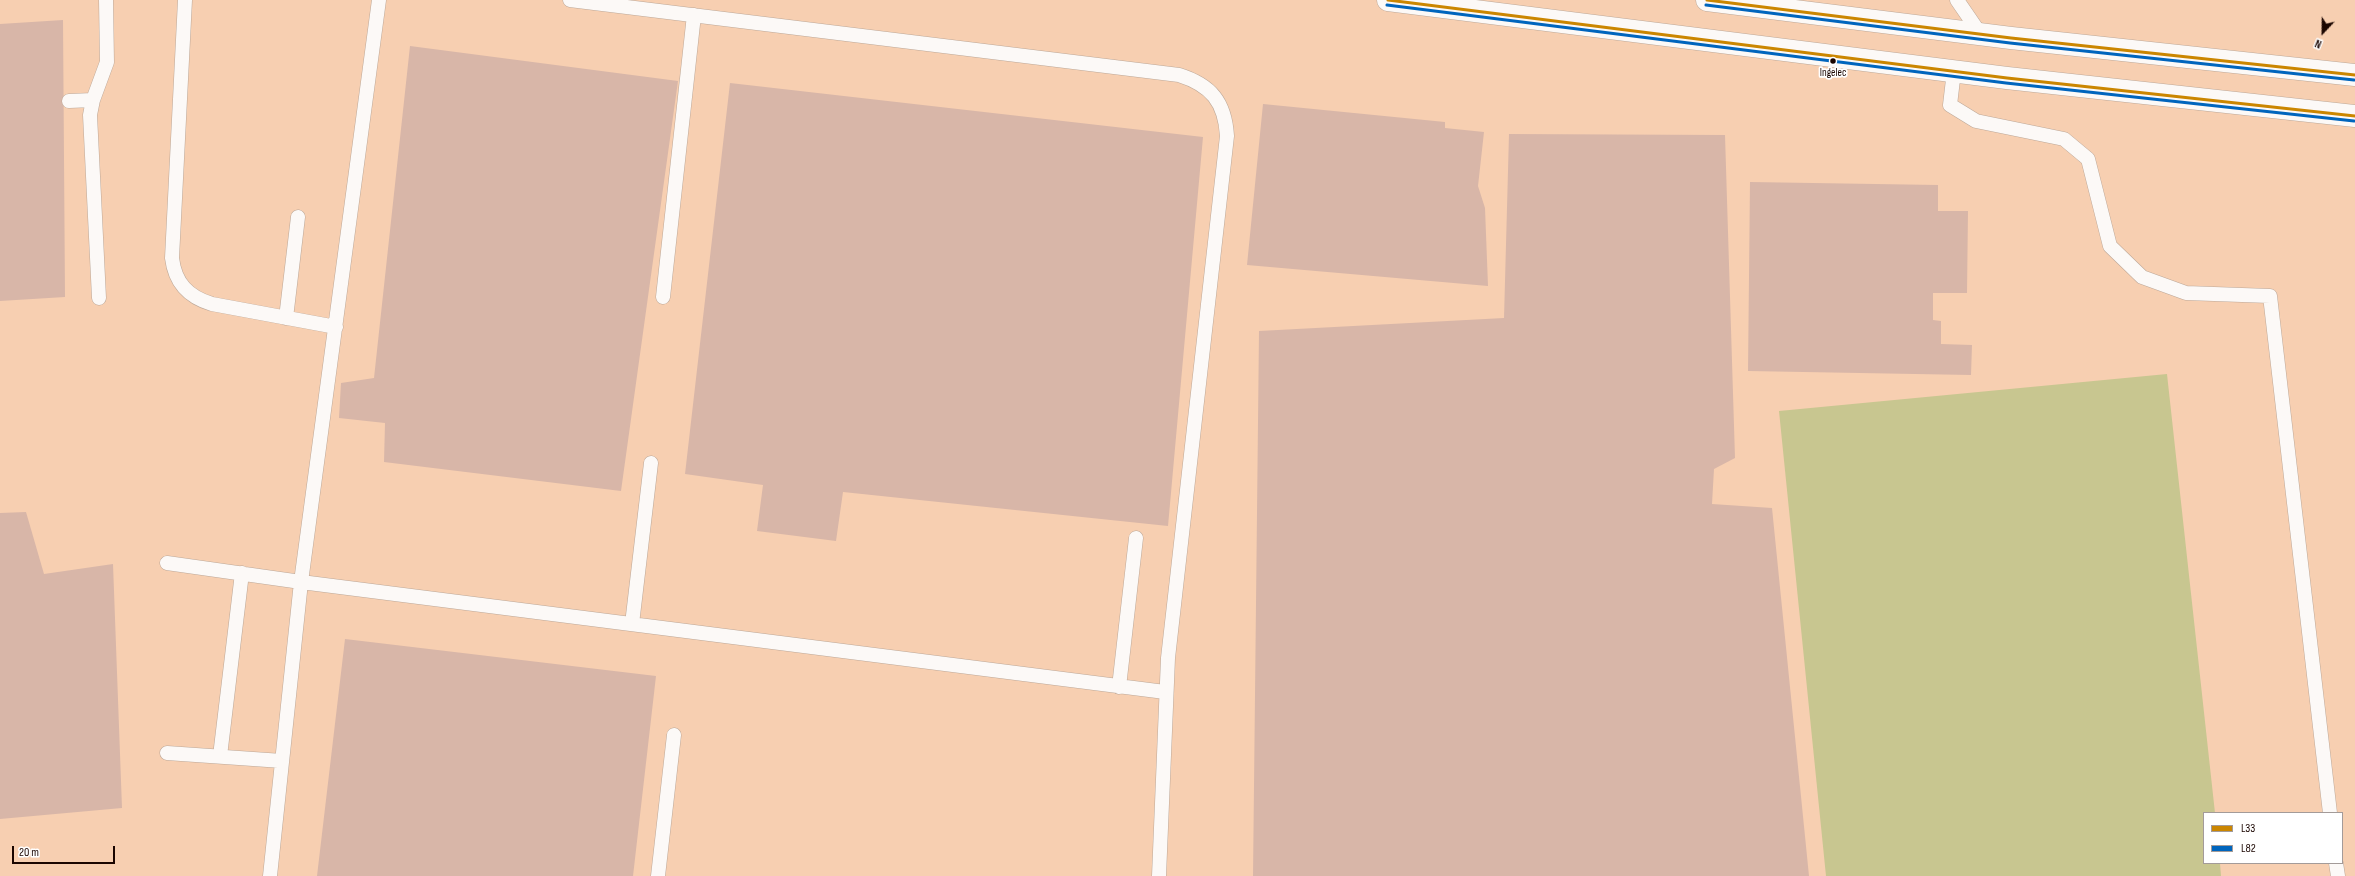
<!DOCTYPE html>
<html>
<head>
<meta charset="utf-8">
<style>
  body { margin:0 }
  #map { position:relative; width:2355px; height:876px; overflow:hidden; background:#eed9c9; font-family:"Sofia Sans Condensed",sans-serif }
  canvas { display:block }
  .legend { position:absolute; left:2203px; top:812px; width:140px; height:52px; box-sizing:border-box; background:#fff; border:1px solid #a39b99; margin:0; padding:5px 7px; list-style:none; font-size:12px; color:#1a0500 }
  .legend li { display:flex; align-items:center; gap:8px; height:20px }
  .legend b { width:20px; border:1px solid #a39b99 }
  .north { position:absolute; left:2303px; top:12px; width:40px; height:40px; -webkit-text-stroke:3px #fff; paint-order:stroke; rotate:202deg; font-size:11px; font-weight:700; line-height:16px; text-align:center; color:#1a0500 }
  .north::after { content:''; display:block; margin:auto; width:14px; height:18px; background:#1a0500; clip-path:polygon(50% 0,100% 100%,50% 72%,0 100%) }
  .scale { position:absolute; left:12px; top:846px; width:103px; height:18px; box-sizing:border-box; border:2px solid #1a0500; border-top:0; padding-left:5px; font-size:12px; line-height:14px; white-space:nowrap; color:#1a0500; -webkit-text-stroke:3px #fff; paint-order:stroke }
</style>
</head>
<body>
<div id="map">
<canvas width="2355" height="876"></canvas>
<ul class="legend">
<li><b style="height:5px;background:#cb8600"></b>L33</li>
<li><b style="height:5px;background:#0065bd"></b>L82</li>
</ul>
<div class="north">N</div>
<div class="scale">20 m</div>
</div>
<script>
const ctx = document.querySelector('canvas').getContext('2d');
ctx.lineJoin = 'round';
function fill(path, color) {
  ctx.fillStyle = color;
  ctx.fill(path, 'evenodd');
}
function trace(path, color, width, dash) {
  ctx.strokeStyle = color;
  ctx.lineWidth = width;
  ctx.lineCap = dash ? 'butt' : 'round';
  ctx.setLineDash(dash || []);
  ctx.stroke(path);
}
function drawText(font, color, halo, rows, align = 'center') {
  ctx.font = font + ' "Sofia Sans Condensed",sans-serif';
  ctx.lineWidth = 3.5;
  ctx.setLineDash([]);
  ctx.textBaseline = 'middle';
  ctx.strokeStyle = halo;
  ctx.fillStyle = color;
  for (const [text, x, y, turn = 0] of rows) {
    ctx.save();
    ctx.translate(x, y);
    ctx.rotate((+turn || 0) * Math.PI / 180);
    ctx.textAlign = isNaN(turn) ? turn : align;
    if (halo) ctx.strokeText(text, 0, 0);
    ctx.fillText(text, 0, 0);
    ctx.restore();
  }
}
const built = new Path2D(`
  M0 0H2355V876H0ZM2204 813H2342V863H2204Z`);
const green = new Path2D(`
  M2167 374 2215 813H2204V863H2220L2221 876H1826L1779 411Z`);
const building = new Path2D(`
  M63 20 65 297 0 301V24Z
  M410 46 678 81 621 491 384 462 385 423 339 418 341 383 374 378Z
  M730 83 1203 137 1168 526 843 492 836 541 757 531 763 485 685 474Z
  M1263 104 1445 122V128L1484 132 1478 186 1485 208 1488 286 1247 265Z
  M1509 134 1725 135 1735 458 1714 469 1712 504 1772 508 1809 876H1253L1259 331 1504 318Z
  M1750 182 1938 185V211H1968L1967 293H1933V320L1941 321V344L1972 345 1971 375 1748 371Z
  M26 512 44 574 113 564 122 808 0 819V513Z
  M345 639 656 676 633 876H317Z`);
const service = new Path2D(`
  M185 0 172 258C175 283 188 297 212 304L336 327
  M570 0 1179 75C1211 85 1225 102 1227 136L1168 658 1159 876
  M1957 0 1981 35
  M1954 71 1950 105 1976 121 2064 139 2088 159 2110 246 2142 277 2186 293 2270 296 2330 813
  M69 101 93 100
  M663 297 694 15
  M99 298 90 115 93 100 107 62 106 0
  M286 318 298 217
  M167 563 301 582 1165 692
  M632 624 651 463
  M1119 687 1136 538
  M167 753 282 761
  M220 756 242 573
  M2336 863 2338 876
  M270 876 301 582 379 0
  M658 876 674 735`);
const primary = new Path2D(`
  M1388 0 2007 78 2355 116
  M1707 0 2011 38 2355 75`);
const bus1 = new Path2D(`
  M1388 0 2007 78 2355 116
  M1707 0 2011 38 2355 75`);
const bus2 = new Path2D(`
  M1387 5 2006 83 2354 121
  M1706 5 2010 43 2354 80`);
const markers = [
  [1833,61,3.5,"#1a0500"]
];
const busNames = [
  ["Ingelec",1833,73]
];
fill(built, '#f7cfb1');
fill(green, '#c8c690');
fill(building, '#d8b6a8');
trace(service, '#bda898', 15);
trace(primary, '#bda898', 23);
trace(service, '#fcf9f7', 14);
trace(primary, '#fcf9f7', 22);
trace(bus1, '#cb8600', 3);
trace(bus2, '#0065bd', 3);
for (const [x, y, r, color] of markers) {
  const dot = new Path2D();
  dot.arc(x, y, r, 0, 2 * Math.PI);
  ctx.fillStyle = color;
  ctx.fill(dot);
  trace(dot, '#fff', 1.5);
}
drawText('11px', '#1a0500', '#fff', busNames);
</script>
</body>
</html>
